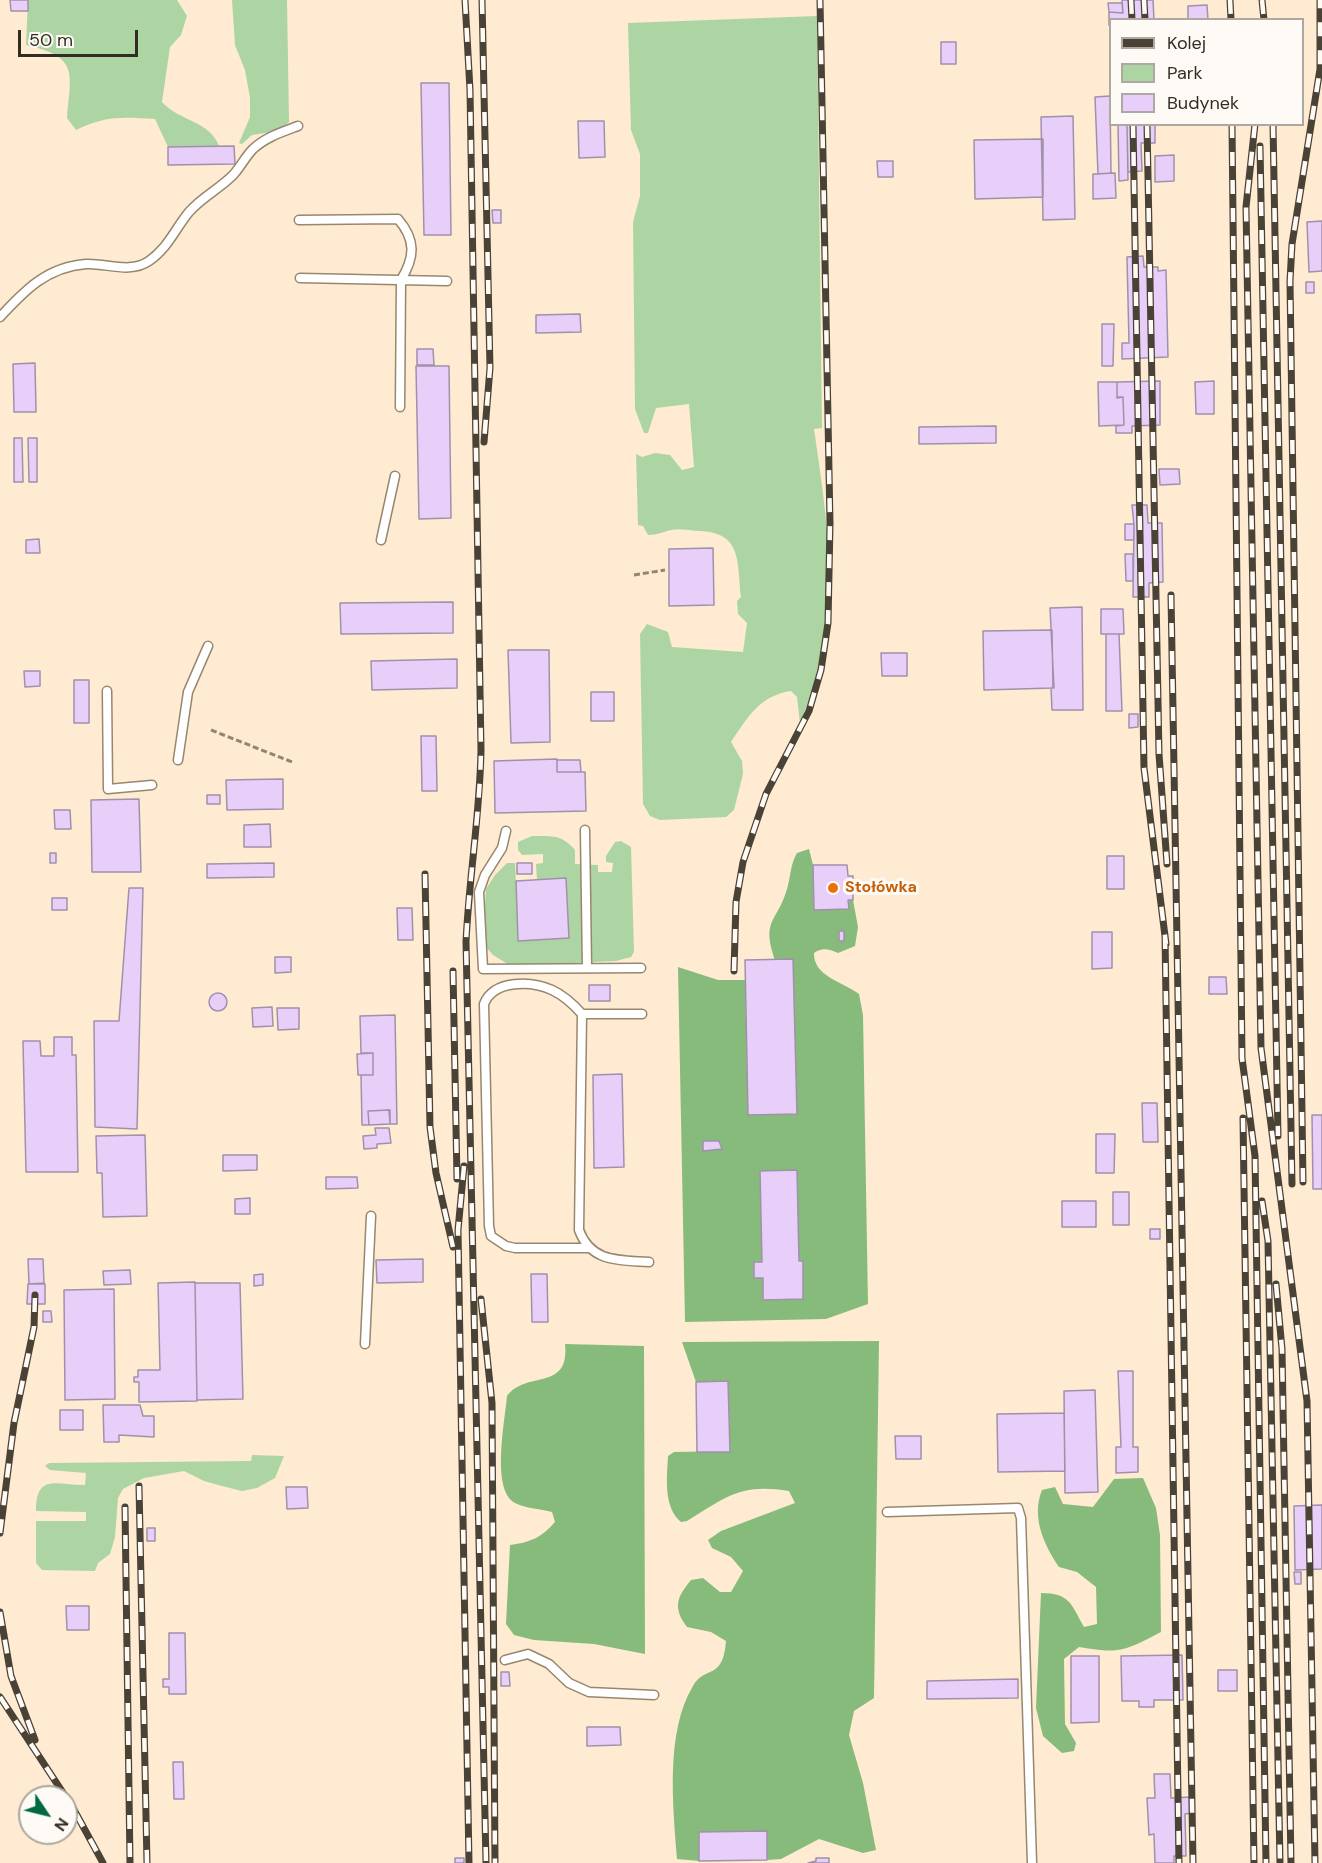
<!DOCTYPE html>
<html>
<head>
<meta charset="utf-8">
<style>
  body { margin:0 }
  #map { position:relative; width:1322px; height:1863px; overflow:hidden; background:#feebd1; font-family:"DM Sans",sans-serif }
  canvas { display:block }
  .legend { position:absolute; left:1109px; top:18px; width:195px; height:108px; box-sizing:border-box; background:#fefbf6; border:2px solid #ada8a1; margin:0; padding:8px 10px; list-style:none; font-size:18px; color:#332c22 }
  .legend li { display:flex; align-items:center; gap:12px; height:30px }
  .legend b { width:30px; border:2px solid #ada8a1 }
  .north { position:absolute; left:18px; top:1785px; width:60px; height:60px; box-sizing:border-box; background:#fefbf6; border:2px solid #ada8a1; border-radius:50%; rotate:125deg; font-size:16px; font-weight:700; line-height:24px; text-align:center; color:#332c22 }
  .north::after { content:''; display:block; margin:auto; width:21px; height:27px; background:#006940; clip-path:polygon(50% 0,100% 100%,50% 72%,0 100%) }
  .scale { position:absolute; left:18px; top:30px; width:120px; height:27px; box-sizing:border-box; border:3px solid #332c22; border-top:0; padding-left:8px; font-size:18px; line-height:21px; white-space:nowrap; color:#332c22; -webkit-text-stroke:4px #fefbf6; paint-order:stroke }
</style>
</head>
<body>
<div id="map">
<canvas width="1322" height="1863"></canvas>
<ul class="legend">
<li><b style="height:8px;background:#4b4236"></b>Kolej</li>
<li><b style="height:16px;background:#add5a4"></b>Park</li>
<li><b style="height:16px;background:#e8cff9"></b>Budynek</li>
</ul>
<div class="north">N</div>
<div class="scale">50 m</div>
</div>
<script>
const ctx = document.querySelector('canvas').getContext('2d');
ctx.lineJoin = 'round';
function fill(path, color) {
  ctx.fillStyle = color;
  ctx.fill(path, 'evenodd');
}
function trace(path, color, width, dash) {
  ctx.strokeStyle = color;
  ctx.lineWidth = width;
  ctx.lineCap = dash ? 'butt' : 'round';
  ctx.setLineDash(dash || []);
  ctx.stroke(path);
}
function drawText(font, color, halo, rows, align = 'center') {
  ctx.font = font + ' "DM Sans",sans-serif';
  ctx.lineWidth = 6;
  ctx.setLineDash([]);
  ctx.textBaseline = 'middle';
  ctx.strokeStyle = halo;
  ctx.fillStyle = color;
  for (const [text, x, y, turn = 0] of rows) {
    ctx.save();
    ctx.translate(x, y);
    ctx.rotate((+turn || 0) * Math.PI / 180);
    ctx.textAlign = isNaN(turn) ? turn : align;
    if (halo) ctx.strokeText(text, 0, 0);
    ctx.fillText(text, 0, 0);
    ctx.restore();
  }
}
const green = new Path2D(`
  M28 0H177L187 16 181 35 170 47 162 102C179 121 210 121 219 146L168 147 155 119C123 117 106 115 76 130L67 118C71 72 79 57 26 45Z
  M232 0H287L289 122 279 131 252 135 242 144 239 143 250 117V98L245 70 235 45Z
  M817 16 822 428 814 429C823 492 834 558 827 622 824 657 812 692 800 724L797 697 791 691C759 696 748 717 731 742L742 761 743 774 734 810 726 817 660 820 650 816 643 804 640 634 647 624 668 632 672 647 743 652 747 623 738 614 737 601 741 597C737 563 743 533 700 531 691 531 680 528 671 530 662 532 658 535 648 535L643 526 638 525 636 454 642 457 655 453 670 455 682 470 694 467 689 404 656 408 648 433H644L635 409 633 222 640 196V154L631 130 628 23Z
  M532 836C551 836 562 834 575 850V864L598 865V872H612L613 863 606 862V856L615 842 621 841 631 847 634 952 631 957 616 961 511 966 493 955 487 948 483 937 486 889 495 875 507 863H515L519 941 569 938 566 879 537 880 536 864 543 863V854L522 855 518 850V842Z
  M252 1455 284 1456 275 1478 257 1488 242 1491 222 1486 204 1481 184 1471 144 1478 123 1489 118 1498 115 1537 110 1554 98 1563 95 1571 42 1570 36 1563V1521H86V1512L36 1511C36 1473 56 1485 85 1485L86 1473 50 1470 45 1466 49 1463 251 1461Z`);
const forest = new Path2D(`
  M809 849 813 865 814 910 848 909V900H853L858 927 855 946 838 953C829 949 822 947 814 953 813 976 843 982 859 994L863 1015 868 1304 826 1319 685 1322 678 967 718 980H745L748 1114H796L793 959 775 960C761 919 777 923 787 889 791 876 790 865 797 853Z
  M879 1341 874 1698 854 1711 849 1735 863 1783 876 1850 863 1853 819 1839 781 1859 767 1860V1831L700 1832 699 1861 677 1859C673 1807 665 1732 693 1686 705 1665 723 1681 726 1641L711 1632 687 1627C673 1608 676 1598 691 1580L703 1578 720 1592H731L743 1571 731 1557 712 1548 708 1540 721 1531 795 1503 789 1491C741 1483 726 1497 687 1521L681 1522C663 1507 667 1477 668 1456L674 1452 730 1451 728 1382H696L682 1342Z
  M565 1344 644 1346 645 1654 594 1644 534 1640 514 1635 506 1624 510 1545C531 1542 541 1538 555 1522L552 1512C542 1509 520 1508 512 1501 492 1484 505 1420 507 1396 526 1370 570 1392 565 1344Z
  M1143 1478 1156 1508 1160 1535 1161 1632C1125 1651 1120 1654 1079 1647L1064 1659 1065 1724 1076 1743 1074 1751 1062 1753 1043 1736 1036 1708 1041 1593C1070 1593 1071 1604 1084 1627L1097 1624 1096 1587 1077 1572 1059 1567C1044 1545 1031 1517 1042 1490L1055 1487 1063 1504 1093 1507 1114 1479Z`);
const building = new Path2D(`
  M10 0H28V11H11Z
  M1122 0H1153L1154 20H1110L1109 25V12L1123 13Z
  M1108 3H1122L1123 13 1109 12Z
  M1207 5 1208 20H1188V6Z
  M941 42H956V64H941Z
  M421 83H449L451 235H424Z
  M1110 96 1111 173 1098 174 1095 97Z
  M1073 116 1075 219 1043 220 1041 117Z
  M578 121H604L605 157 579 158Z
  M1118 124H1127L1128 180 1119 181Z
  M1127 124H1155V143H1141L1142 171 1128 172Z
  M1043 139V197L975 199 974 140Z
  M234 146 235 164 168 165V147Z
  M1174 155V181L1155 182V156Z
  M877 161H893V177H878Z
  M1115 173 1116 198 1093 199V174Z
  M492 210H501V223H493Z
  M1322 221V271L1309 272 1307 222Z
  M1143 256 1144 267H1158V271L1166 270 1168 357 1122 359V343H1129L1127 257Z
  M1306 282H1314V293H1306Z
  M580 314 581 332 536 333V315Z
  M1102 324H1114L1113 366H1102Z
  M417 349H433L434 365H417Z
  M35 363 36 412H14L13 364Z
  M416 366H449L451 518 419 519Z
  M1160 381V425L1132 426V433H1116V426L1124 425 1123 397H1117V382Z
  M1214 381V414H1196L1195 382Z
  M1098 382H1117V398L1123 397 1124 425 1099 426Z
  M996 426V443L919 444V427Z
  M14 438H22L23 482H14Z
  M28 438H37V482H29Z
  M1159 469H1179L1180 484 1160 485Z
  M1132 505H1147L1148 523H1162L1163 582 1149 583V597H1133L1134 525Z
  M1125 524H1134V540H1125Z
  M39 539 40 553H26V540Z
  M713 548 714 605 669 606V549Z
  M1125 554H1133V581H1126Z
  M453 602V633L341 634 340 603Z
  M1082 607 1083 710H1052L1051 688H1054L1050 608Z
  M1101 609H1123L1124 634H1101Z
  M1052 630 1053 688 984 690 983 631Z
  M1106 634H1119L1122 711H1106Z
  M508 650H549L550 742 511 743Z
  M881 653H907V676H882Z
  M457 659V688L372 690 371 661Z
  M24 671H40V686L25 687Z
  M74 680H89V723H74Z
  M591 692H614V721H591Z
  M1129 714H1138V727L1129 728Z
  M421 736H436L437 791H422Z
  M557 759V772H585L586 811 495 813 494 761Z
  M557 760H580L581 772H557Z
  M283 779V809L227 810 226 780Z
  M207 795H220V804H207Z
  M139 799 141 872H92L91 800Z
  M54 810H70L71 829H55Z
  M270 824 271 847H244V825Z
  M50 853H56V863H50Z
  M1107 856H1124V889H1107Z
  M274 863V877L207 878V864Z
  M517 863H532V874H517Z
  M813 865H847L848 876H853V900H848L849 909 814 910Z
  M566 878 569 938 518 941 516 881Z
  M129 888H143L137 1129 95 1127 94 1021H119Z
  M52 898H67V910H52Z
  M397 908H412L413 940H398Z
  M839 931H844V941H839Z
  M1092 932H1112V968L1092 969Z
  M275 957H291V972L275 973Z
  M793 959 797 1114 748 1115 745 960Z
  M1209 977H1226L1227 994H1209Z
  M589 985H610V1001H589Z
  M209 1002a9 9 0 1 1 18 0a9 9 0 1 1-18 0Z
  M272 1007 273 1026 253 1027 252 1008Z
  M277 1008H299V1029L278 1030Z
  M395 1015 397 1124H390V1110L368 1111 369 1125H362L361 1075H373V1053H361L360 1016Z
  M54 1037H72V1055H76L78 1172H26L23 1041H40L41 1056H54Z
  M373 1053V1075H358L357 1054Z
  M622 1074 624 1167 594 1168 593 1075Z
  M1142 1103H1157L1158 1142H1143Z
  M389 1110 390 1124 369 1125 368 1111Z
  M1312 1115H1322V1189H1313Z
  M375 1128H389L391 1143 377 1144V1148L364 1149 363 1136 376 1135Z
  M1096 1134H1115L1114 1173H1096Z
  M145 1135 147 1216 103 1217 102 1173H97L96 1136Z
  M703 1141H719L722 1149 703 1151Z
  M223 1155H257V1170L223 1171Z
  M797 1170 799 1261H803V1299L763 1300V1278H754V1262H762L760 1171Z
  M326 1177H357L358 1188 326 1189Z
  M1113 1192H1129V1225H1113Z
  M250 1198V1214H235V1199Z
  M1062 1201H1096V1227H1062Z
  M1150 1229H1160V1239H1150Z
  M28 1259H43L44 1283 29 1284Z
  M423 1259V1282L377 1283 376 1260Z
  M130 1270 131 1284 104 1285 103 1271Z
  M263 1274V1285L254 1286V1275Z
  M531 1274H547L548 1322H532Z
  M195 1282 197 1401 139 1402V1382H134V1377H138V1370H160L158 1283Z
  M195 1283H240L243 1399 197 1400Z
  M28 1284H45V1304H27Z
  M114 1289 115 1399 65 1400 64 1290Z
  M43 1311H51L52 1322H43Z
  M1118 1371H1133V1447H1138V1472L1116 1473V1447H1121Z
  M728 1381 730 1452H697L696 1382Z
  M1095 1390 1098 1492 1065 1493 1064 1391Z
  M103 1405H140L143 1416H154V1437L119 1435V1442H104Z
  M60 1410H83V1430H60Z
  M1064 1413 1065 1471 998 1472 997 1414Z
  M895 1436H921V1459H896Z
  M286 1487H307L308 1508 287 1509Z
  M1322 1505V1569L1295 1570 1294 1506Z
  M147 1528H155V1541H147Z
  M1294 1572H1301V1584H1295Z
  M66 1606H89V1630H67Z
  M169 1633H185L186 1694H169V1687H163V1679H169Z
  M1182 1655 1183 1700H1154V1707H1139V1701H1122L1121 1656Z
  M1071 1656H1099V1722L1071 1723Z
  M1218 1670H1237V1691H1218Z
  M501 1672H509L510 1686H501Z
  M1018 1679V1698L927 1699V1681Z
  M587 1727H620L621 1745 587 1746Z
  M173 1762H183L184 1799H174Z
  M1154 1774H1170L1171 1798 1191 1797 1192 1813 1185 1814 1186 1856H1174V1863H1155L1154 1834 1149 1835 1147 1798H1155Z
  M767 1831V1860L699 1861V1832Z
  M455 1858H464V1863H455Z
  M816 1858H829V1863H808L816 1861Z`);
const path = new Path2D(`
  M634 575 665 570
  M211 730 292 762`);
const service = new Path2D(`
  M299 220 398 219C416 240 415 257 401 280L400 407
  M300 278 447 281
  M0 317C25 290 47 267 86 264 107 263 130 274 149 261 168 248 175 229 189 212 203 196 221 188 234 174 241 166 246 156 253 149 266 137 282 132 298 126
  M381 540 395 476
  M107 691 108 789 152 785
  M178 760 188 692 208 646
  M585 830 587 968
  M506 831 502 848 485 875 479 892 483 969 641 968
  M582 1014C574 1005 565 996 552 990 532 981 494 979 484 1004L489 1226 491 1236 506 1246 515 1248H589
  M642 1014H582L579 1230C591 1263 620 1260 649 1262
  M365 1344 371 1216
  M887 1512 1018 1508 1021 1518 1032 1863
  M505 1660 528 1654 549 1664 569 1683 589 1692 654 1695`);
const rail = new Path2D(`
  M465 0 470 90 481 750C480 814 469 877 466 942L486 1863
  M482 0 490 368 484 442
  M1131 0 1132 20
  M1144 0 1145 20
  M1230 0 1231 20
  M1262 0 1264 20
  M1133 124 1144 768 1166 944
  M1147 124 1159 754 1167 864
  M1232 124 1242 1058 1255 1156 1266 1863
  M1255 124 1246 207 1261 1048 1307 1401 1315 1863
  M1273 124 1292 1184
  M1260 146 1278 1136
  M1171 595 1193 1863
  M425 874 430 1127 436 1173 453 1247
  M1165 935 1179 1863
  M453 971 457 1179
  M734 971 736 902 743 862 766 794 809 711 821 670 828 623 830 523 820 0
  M1243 1118 1254 1863
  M464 1166 458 1230 469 1863
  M1303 1182 1290 281 1292 244 1320 69V0
  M1262 1201 1268 1241 1280 1863
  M1276 1284 1282 1349 1291 1863
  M481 1299 492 1403 495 1863
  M139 1486 147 1863
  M125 1507 130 1863
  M0 1533 14 1423 34 1327 35 1295
  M0 1612 11 1676 35 1740
  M0 1697 73 1808 103 1863`);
const markers = [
  [833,888,6,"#e8710a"]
];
const foodNames = [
  ["Stołówka",845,888]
];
fill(green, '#add5a4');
fill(forest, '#87bb7b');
fill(building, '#e8cff9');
trace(building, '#a091aa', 1.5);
trace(service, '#97876f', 11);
trace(path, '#918573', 3, [6, 3]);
trace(service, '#fff', 8);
trace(rail, '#4b4236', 7);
trace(rail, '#fefbf6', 4.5, [14]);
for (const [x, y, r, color] of markers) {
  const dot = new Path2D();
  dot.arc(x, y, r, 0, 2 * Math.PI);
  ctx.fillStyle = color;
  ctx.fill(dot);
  trace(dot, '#fefbf6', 2);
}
drawText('bold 16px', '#c56008', '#fefbf6', foodNames, 'left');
</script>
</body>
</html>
